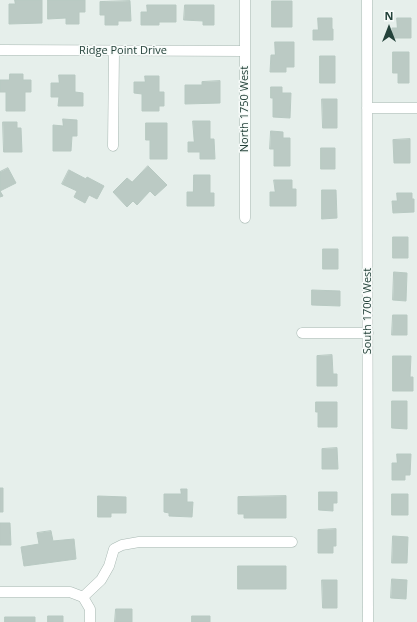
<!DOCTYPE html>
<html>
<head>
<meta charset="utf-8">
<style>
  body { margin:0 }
  #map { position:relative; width:417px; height:622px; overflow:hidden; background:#e6efeb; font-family:"Open Sans",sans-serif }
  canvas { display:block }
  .north { position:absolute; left:369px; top:8px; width:40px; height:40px; -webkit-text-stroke:3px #f7fbf9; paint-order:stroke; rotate:0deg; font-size:11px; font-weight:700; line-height:16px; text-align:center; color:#24423a }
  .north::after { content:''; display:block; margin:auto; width:14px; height:18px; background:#24423a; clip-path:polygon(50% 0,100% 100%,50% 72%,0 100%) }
</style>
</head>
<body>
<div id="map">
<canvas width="417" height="622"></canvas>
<div class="north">N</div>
</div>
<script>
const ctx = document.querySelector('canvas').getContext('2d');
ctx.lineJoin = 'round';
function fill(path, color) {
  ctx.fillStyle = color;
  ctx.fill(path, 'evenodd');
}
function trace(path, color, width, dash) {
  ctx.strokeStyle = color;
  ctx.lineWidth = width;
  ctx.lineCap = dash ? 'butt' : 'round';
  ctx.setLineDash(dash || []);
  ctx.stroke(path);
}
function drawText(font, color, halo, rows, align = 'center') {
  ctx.font = font + ' "Open Sans",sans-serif';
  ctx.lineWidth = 3;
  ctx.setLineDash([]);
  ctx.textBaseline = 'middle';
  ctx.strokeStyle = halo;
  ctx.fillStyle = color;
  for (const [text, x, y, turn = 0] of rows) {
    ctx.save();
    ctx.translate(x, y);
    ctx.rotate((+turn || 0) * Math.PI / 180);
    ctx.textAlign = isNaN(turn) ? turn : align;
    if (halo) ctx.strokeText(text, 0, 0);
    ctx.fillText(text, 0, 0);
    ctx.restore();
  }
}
const building = new Path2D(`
  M15 0H42V23L9 24V4H15Z
  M48 0H85V12H79V24H66V18L48 19Z
  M130 1 131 21H118V25H105V15H100V2Z
  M272 1H292V27H272Z
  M147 5H176V22H159V25H141V12H147Z
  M185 5H214V25H203V21L184 20Z
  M318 18H332V29H333V40H313V30H318Z
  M397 18H411V38H393L392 28H397Z
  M275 42H294V67H286V72H270L271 55H275Z
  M393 52H409V83H398V73H393Z
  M320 56H335V83H320Z
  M10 74H23V80H31V92H25V111H6V92H0V80H9Z
  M59 75H75V92L83 93V106H58L59 97H51V83H59Z
  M145 76H159V92H164V106H159V111H142V94L134 93V82H145Z
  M220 81V103L185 104V85H202V82Z
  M271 87H282V93H291L290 118 273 117V98H271Z
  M322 99H337V128H323Z
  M63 119 77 120V136H72L71 151H53V125L63 126Z
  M193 121H210V139H214L215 159H200V152H188V142H194Z
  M3 122H17V128H21L22 152H4Z
  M146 123H167V159H150V140H146Z
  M271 131 283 132V138H290V166H274V149H270Z
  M410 139V163H394L393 140Z
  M321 148H335V169H321Z
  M148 166 167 185 155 196 150 191 137 205 133 201 127 207 113 192 127 178 132 182Z
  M8 168 16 183 0 191 3 196 0 197V172Z
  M69 170 86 179 87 177 104 186 97 199 89 195 85 203 74 197 77 191 62 184Z
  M194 175H210V193H214V206H187V192H193Z
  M274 180H292V189H296V206H270V192H275Z
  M322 190H336L337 218 322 219Z
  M397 193H412V199H414V212L393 213 392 201H397Z
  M393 237H408V258H393Z
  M323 249H338V269H323Z
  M394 272 407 273 406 301 393 300Z
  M312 290 340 291V306L312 305Z
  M393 315H407V335H392Z
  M332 355 333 374H337V386H317V356Z
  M393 356H411L410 377H413V391H393Z
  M392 401H407V429L392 428Z
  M316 402H337V427H318V412H316Z
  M337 448 338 469H322V449Z
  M397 454H411L410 475H405V480H392V463H397Z
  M0 488H3V512H0Z
  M181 489H187V502H193L192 517 169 516V513L164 512V494H181Z
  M319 492H337V503H333V511L319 510Z
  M392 494H408V515H392Z
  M98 496 126 497V513H111V517H98Z
  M286 496V518H244V514H238V497Z
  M0 523H10L11 545H0Z
  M336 529V546H333V553H318V530Z
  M51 531 53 541 74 539 76 559 24 566 21 547 39 544 37 533Z
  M393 536 408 537 407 563H392Z
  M238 566H286V589H238Z
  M392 579 407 580 406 599 391 598Z
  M322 580H337V608H323Z
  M116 609H132V622H115Z
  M48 616H63V622H48Z
  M192 616H210V622H192Z
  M5 617H35V622H5Z`);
const minor = new Path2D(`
  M245 0V218
  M367 0 368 622
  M0 50 245 51
  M367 108H417
  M113 146 114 51
  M302 333H368
  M0 592H70L83 597
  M83 597 101 580 109 566 114 549 122 545 139 542H292
  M83 597 90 609V622`);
const streetNames = [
  ["Ridge Point Drive",123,51],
  ["North 1750 West",245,109,-90],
  ["South 1700 West",368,311,-90]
];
fill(building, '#bbcac4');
trace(building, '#b8c9c2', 1);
trace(minor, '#a8b8b2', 11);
trace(minor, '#fff', 10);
drawText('11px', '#24423a', '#f7fbf9', streetNames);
</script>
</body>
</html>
